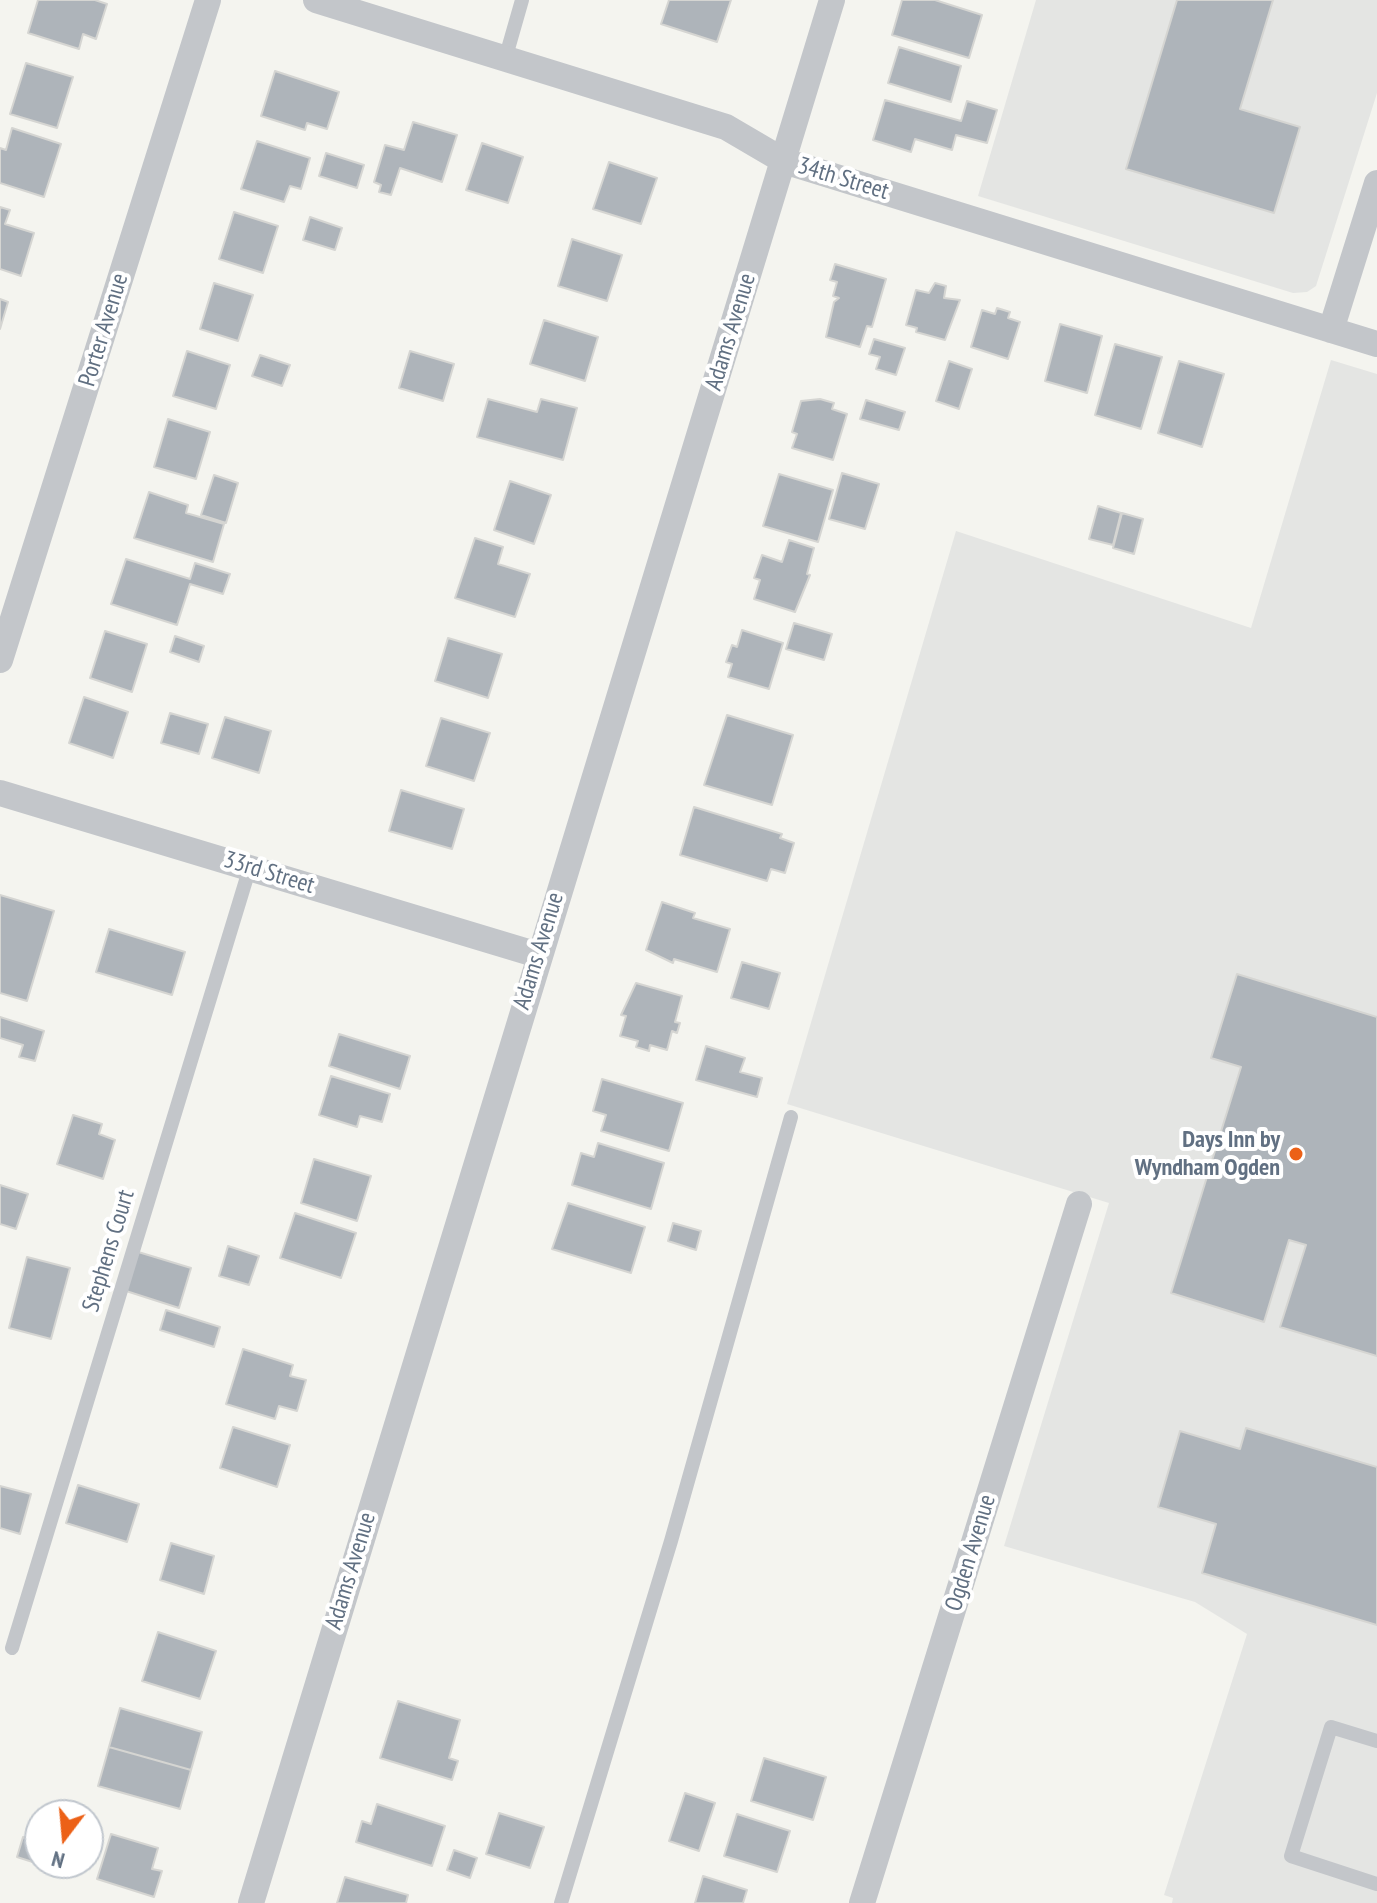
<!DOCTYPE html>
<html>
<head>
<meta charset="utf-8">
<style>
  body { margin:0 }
  #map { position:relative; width:1377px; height:1903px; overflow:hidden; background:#f4f4ef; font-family:"PT Sans Narrow",sans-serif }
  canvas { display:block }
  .north { position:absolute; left:24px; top:1799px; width:80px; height:80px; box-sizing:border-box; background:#fff; border:2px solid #c0c6cd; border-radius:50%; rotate:196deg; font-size:22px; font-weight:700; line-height:32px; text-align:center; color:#617082 }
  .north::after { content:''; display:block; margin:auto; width:28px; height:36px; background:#ec6117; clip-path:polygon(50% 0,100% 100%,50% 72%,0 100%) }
</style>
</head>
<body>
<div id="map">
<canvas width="1377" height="1903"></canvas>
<div class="north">N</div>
</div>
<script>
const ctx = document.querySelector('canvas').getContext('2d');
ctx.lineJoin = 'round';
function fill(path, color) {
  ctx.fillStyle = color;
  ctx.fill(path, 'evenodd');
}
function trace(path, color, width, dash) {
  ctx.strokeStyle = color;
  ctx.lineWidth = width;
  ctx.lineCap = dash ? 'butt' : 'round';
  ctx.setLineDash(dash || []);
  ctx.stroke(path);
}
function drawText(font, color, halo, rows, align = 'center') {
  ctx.font = font + ' "PT Sans Narrow",sans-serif';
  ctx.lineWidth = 8;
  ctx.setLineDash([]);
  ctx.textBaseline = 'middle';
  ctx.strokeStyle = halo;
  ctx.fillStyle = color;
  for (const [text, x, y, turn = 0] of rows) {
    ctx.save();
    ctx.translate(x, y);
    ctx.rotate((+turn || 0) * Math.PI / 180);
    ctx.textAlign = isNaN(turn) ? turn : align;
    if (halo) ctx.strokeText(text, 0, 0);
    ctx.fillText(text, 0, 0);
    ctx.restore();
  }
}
const built = new Path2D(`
  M1036 0H1377V93L1316 286 1307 292 1293 293 978 196Z
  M1331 360 1377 374V1903H1172L1173 1898 1164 1895 1247 1634 1195 1602 1004 1546 1109 1203 787 1104 956 531 1251 628Z`);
const building = new Path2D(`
  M38 0H95L107 4 96 39 83 34 79 49 28 33Z
  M669 0H731L717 42 661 24Z
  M902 0H935L982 15 969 58 892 35Z
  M1177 0H1273L1240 109 1300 127 1274 213 1126 169Z
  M899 47 961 66 951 102 888 83Z
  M26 63 73 77 57 128 10 114Z
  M275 71 339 92 327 129 307 123 305 130 261 116Z
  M885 100 961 121 967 101 997 110 987 143 956 135 952 150 915 139 911 152 873 140Z
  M413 122 457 135 442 182 400 168 391 195 379 192 381 185 374 182 385 145 404 150Z
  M12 128 61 144 44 197 0 183V148L6 150Z
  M257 141 310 158 301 189 290 186 284 202 241 189Z
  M482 143 523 157 508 203 466 190Z
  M326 153 364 165 357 188 319 176Z
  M609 162 657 178 641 224 593 209Z
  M0 207 10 210 5 224 34 233 21 276 0 269Z
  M234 212 278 226 263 273 219 259Z
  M310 217 342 228 335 250 303 240Z
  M572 239 622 255 607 301 558 286Z
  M835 264 886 279 872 327 867 326 860 347 826 337 834 302 839 298 833 296 837 282 830 280Z
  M214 283 253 295 238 341 200 329Z
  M935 283 946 286 944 298 960 300 945 340 916 332 917 328 906 325 916 290 929 293Z
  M0 299 8 302 0 329Z
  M997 308 1010 312 1008 318 1020 322 1008 359 971 347 982 310 995 314Z
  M544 320 598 337 585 381 530 364Z
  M1060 324 1102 336 1087 393 1045 381Z
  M874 339 905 348 896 375 876 369 880 357 869 354Z
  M1115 344 1162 357 1141 429 1095 415Z
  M187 351 230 365 216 409 173 396Z
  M410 351 454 364 443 401 399 388Z
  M260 355 290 365 282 386 252 376Z
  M949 361 972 369 959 409 936 401Z
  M1179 361 1224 374 1202 447 1158 433Z
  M488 399 537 412 541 399 577 408 563 460 477 437Z
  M820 399 834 403 832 409 847 414 833 460 792 448 797 434 792 432 801 401Z
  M866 400 905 412 899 430 860 419Z
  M168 419 210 432 196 479 154 467Z
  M842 473 879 484 865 529 829 519Z
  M779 474 833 490 818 542 763 526Z
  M214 475 238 483 226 523 201 515Z
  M510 481 551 495 534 544 494 530Z
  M149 492 188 505 186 513 224 524 213 562 134 538Z
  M1098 506 1121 513 1113 545 1089 539Z
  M1122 513 1143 519 1134 554 1113 548Z
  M475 538 503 547 498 564 530 574 515 617 455 598Z
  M789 540 814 548 807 574 810 575 795 612 754 599 760 580 754 578 762 555 782 562Z
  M126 559 190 579 195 563 230 574 223 594 190 584 177 625 111 604Z
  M794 623 832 634 824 660 786 649Z
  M742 630 783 643 769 689 728 677 732 664 726 662 732 645 737 647Z
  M105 631 147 644 132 692 90 678Z
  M175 636 204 646 199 662 170 652Z
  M448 638 502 654 488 698 435 681Z
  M84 697 128 712 113 758 69 743Z
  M170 713 208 724 199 754 161 743Z
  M727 715 793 735 772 805 704 785Z
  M225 717 271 731 259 773 212 758Z
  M441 718 490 733 474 781 426 766Z
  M401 790 464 809 452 849 389 831Z
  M694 807 782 834 780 838 794 843 785 873 771 869 767 881 680 855Z
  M0 895 54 911 27 1001 0 993Z
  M662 902 695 913 693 918 730 929 717 972 674 959 673 963 646 950Z
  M109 929 185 952 172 995 96 972Z
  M742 962 780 973 769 1009 731 998Z
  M1237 974 1377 1017V1356L1280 1327 1306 1245 1289 1240 1264 1322 1171 1293 1241 1067 1211 1058Z
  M636 983 682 996 675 1022 680 1023 677 1033 672 1031 667 1050 650 1045 649 1051 636 1047 638 1041 620 1036 626 1016 621 1015Z
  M0 1017 44 1031 35 1061 19 1057 23 1045 0 1038Z
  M339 1034 410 1056 400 1089 329 1066Z
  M706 1046 745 1058 740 1072 762 1078 757 1097 696 1080Z
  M331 1076 390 1094 382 1122 360 1116 357 1127 319 1115Z
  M602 1079 683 1103 669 1151 601 1131 606 1115 593 1111Z
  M73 1115 102 1124 99 1134 115 1140 103 1179 57 1164Z
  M598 1143 664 1163 651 1209 572 1185 581 1153 594 1157Z
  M314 1159 371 1176 357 1221 301 1203Z
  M0 1185 28 1194 16 1229 0 1224Z
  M568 1203 645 1227 631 1273 552 1249Z
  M295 1213 356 1233 341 1278 280 1258Z
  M673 1223 701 1231 696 1250 668 1241Z
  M228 1246 259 1256 249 1285 219 1276Z
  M135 1251 191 1268 179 1308 123 1290Z
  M27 1257 70 1268 51 1339 9 1328Z
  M166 1310 220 1327 214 1347 160 1330Z
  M243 1349 293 1365 290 1376 306 1380 297 1411 279 1406 275 1419 226 1404Z
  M233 1427 290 1445 277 1487 220 1468Z
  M1246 1428 1377 1467V1625L1202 1573 1216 1524 1158 1507 1180 1431 1240 1449Z
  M78 1485 139 1504 127 1542 66 1523Z
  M0 1486 31 1494 20 1534 0 1528Z
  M171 1543 214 1556 204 1594 160 1580Z
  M158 1632 216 1651 200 1699 142 1681Z
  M398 1701 460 1720 449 1758 458 1761 452 1780 380 1758Z
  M120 1708 202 1732 191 1770 109 1747Z
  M109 1747 191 1770 180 1809 98 1786Z
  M764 1758 826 1777 813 1820 751 1801Z
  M685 1793 715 1803 699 1851 669 1841Z
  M377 1804 445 1826 432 1866 356 1842 362 1821 371 1824Z
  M499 1813 544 1827 530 1868 486 1854Z
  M737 1814 790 1831 777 1872 724 1856Z
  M111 1834 158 1848 152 1869 162 1871 154 1897 97 1879Z
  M23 1837 39 1842 40 1839V1863H73L70 1874 17 1857Z
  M454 1850 477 1858 470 1878 447 1870Z
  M703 1876 747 1890 743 1903H695Z
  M345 1877 408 1895 406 1903H337Z`);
const lane = new Path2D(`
  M506 56 522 0
  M12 1648 250 867
  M1377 1741 1331 1727 1291 1856 1377 1884
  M561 1903 671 1541 791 1117`);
const street = new Path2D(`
  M316 0 726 127 784 161 1377 344
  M1331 330 1377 183
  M0 660 208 0
  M0 793 538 955
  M251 1903 832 0
  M862 1903 1079 1204`);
const markers = [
  [1296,1154,8,"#ec6117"]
];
const streetNames = [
  ["34th Street",843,179,17],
  ["Porter Avenue",104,330,-73],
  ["Adams Avenue",731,332,-73],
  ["33rd Street",269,873,17],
  ["Adams Avenue",539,951,-73],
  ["Stephens Court",109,1251,-73],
  ["Ogden Avenue",971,1553,-73],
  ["Adams Avenue",351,1571,-73]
];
const poiNames = [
  ["Days Inn by",1280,1140],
  ["Wyndham Ogden",1280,1168]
];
fill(built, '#e4e5e3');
fill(building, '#aeb4ba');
trace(building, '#d5d5d2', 2);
trace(lane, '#c3c6ca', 14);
trace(street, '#c3c6ca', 26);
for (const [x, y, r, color] of markers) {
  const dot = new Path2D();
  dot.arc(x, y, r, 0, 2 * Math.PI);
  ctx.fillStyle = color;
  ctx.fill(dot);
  trace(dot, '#fff', 3);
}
drawText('24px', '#617082', '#fff', streetNames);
drawText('bold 24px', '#617082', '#fff', poiNames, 'right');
</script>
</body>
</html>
